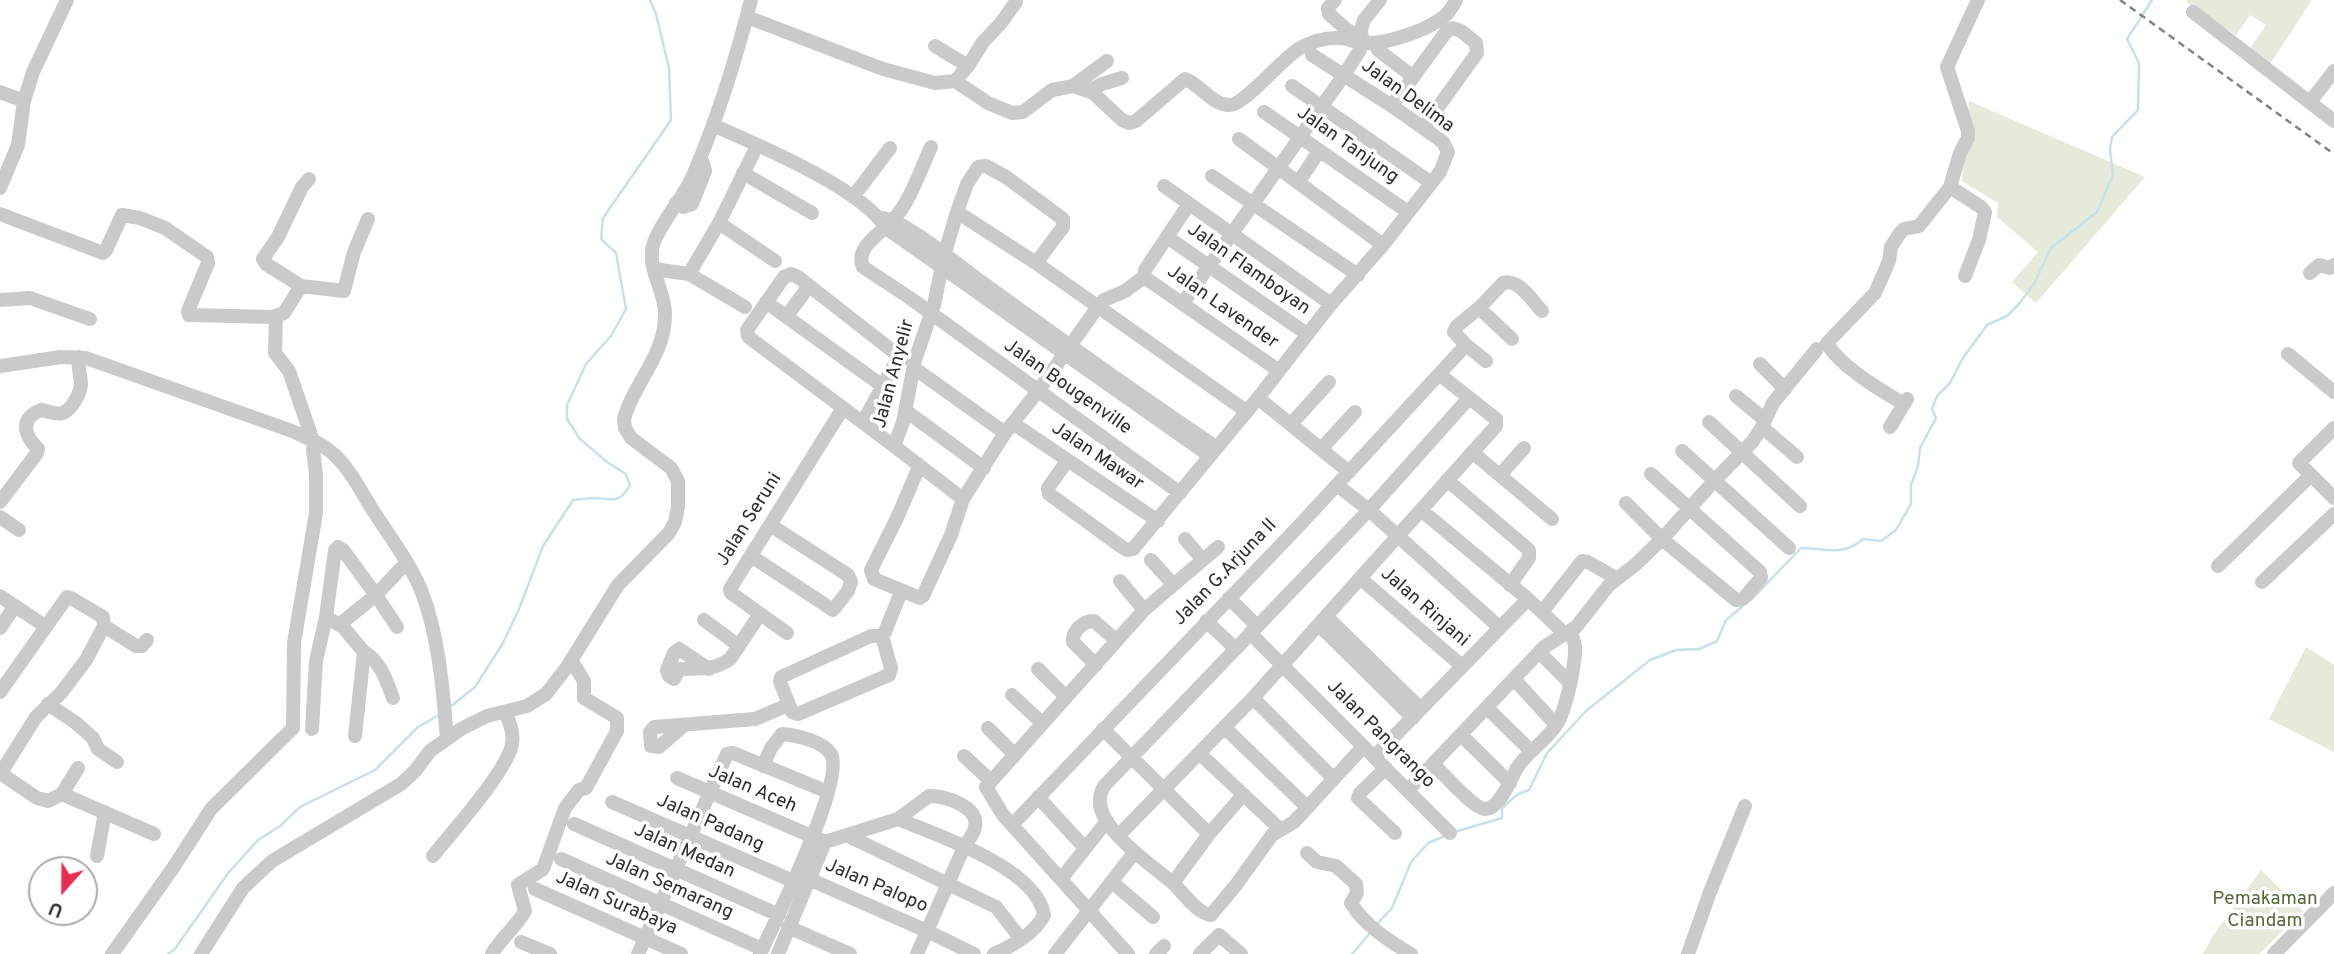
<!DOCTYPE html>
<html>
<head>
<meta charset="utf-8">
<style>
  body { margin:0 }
  #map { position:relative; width:2334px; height:954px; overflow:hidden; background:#fff; font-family:Overpass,sans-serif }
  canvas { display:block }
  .north { position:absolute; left:28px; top:856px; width:70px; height:70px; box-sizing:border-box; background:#fff; border:2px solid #ababab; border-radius:50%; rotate:201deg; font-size:19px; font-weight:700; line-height:28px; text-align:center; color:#2d2d2d }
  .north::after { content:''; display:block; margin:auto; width:24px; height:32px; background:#e42e53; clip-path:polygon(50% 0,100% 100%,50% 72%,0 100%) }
</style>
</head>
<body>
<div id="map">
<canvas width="2334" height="954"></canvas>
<div class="north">U</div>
</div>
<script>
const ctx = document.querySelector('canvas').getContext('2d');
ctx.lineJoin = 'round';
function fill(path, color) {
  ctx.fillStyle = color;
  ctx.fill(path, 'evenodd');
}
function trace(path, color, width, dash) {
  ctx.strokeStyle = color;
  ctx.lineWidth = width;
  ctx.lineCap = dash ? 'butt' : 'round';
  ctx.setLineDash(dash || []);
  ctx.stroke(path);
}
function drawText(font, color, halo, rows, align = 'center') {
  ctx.font = font + ' Overpass,sans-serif';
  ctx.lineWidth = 7;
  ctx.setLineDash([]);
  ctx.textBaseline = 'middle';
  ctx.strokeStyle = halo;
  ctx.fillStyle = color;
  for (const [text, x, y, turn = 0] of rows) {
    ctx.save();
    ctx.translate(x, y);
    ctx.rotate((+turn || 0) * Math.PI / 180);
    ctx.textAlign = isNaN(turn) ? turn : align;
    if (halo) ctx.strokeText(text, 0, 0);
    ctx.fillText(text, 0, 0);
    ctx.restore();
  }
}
const green = new Path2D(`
  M2187 0H2312L2270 64 2249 50 2266 25 2250 15 2236 35 2186 2Z
  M1969 101 2145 177 2036 303 2012 282 2038 252 1997 217 1998 203 1962 181Z
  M2306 647 2334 665V752L2269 719Z
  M2261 870 2303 911 2259 954H2203L2212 937Z`);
const stream = new Path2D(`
  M1751 600 1801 548C1825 548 1843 557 1863 539L1881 541 1896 530 1911 504V485L1918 466 1920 448 1936 418 1932 409 1937 396 1950 383 1963 358 1987 325 2007 316 2018 305 2034 284 2051 248 2097 212 2113 175 2110 149 2112 137 2138 110 2139 63 2127 39 2152 0
  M450 707 475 687 503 643 519 609 543 546 573 500C581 499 589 498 596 498 614 500 620 503 630 485L626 474 607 462 580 439 567 419V405L586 364 611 336 626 309 616 253 601 239 603 218 671 120 669 68 656 14 650 0
  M1454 832 1502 818V808L1518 794 1529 790 1547 753 1586 711 1650 660 1676 650 1699 649 1717 641 1726 620 1743 606
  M1376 925 1392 908 1411 862 1428 843 1445 836
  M168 954 174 950 229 872 258 840 280 826 300 807 375 770 418 727 439 715
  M1352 954 1370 933`);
const minor = new Path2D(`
  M1335 0 1328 8 1329 14 1347 30 1362 37
  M2193 12 2334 121
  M747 17 883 69 935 83 955 81 988 103 1012 113 1023 112 1052 90 1073 86 1093 93 1122 120 1129 123 1136 121 1185 79C1200 84 1213 106 1230 105 1246 104 1281 59 1300 48 1315 40 1331 36 1347 39 1352 40 1357 43 1362 43 1383 45 1422 32 1439 20 1447 16 1452 8 1456 0
  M935 46 968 66
  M1378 50 1412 76
  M955 81 968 66 983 42 1001 23 1016 2
  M1073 86 1107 61
  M1292 86 1430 182
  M1089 91 1102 84 1122 78
  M0 92 24 101
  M2310 102 2334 71
  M1392 106 1446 32 1453 28 1461 31 1476 43 1477 53 1423 128
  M1264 112 1408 212
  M715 126C758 145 863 189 886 228L1210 456
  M1239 139 1383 245
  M931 147C920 170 911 201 893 220 882 233 854 247 863 267L910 298 1180 493
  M743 173 812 213
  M1212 176 1358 275
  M1298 183 1319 151
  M1164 186 1331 304
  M1950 187 1981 207 1985 212 1979 240 1965 276
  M0 188 18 145 24 101 33 72 67 0
  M853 197 890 148
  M676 203 683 207 692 204 705 171 703 163
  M957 212 1036 263 1246 411
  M0 214 103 253 106 250 122 215 140 218 165 228 207 257 208 263 188 311 189 315 272 317 284 313 301 286 344 291 354 252 368 219
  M884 218C910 224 959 266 983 283 1060 339 1137 394 1216 447
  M719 223 775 261
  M1167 237 1307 334
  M654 269 689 274 719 223 753 154
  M2310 273 2319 265 2330 268 2334 265
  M689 274 745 307
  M1144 277 1278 370
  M301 286 266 264 263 259 278 237 302 187 309 179
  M0 300 30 298 90 319
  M766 302 884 387
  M1183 303 1344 75 1360 50 1361 30 1364 20 1380 0
  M1479 308 1512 339
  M276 317 275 353 289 371 313 441
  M786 317 809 286
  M2288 354 2334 392
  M1486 361 1466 345 1454 332 1457 326 1479 308 1503 283C1519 278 1532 301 1542 311
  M1760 364 1785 389
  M0 366 61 357 86 358 292 431C305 437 319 442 330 451 349 466 361 492 374 512 390 537 410 563 421 590 439 635 443 691 447 739
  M914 368 1005 433
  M1736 396 1765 420
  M1258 398 1349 472
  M1904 404C1882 391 1839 366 1827 343L1875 293 1889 261 1891 247 1900 233 1904 229 1919 226 1950 187 1960 153 1968 138V131L1947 67 1978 0
  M906 411 984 468
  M863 422 899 356
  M1709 422 1800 506
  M1292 423 1329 382
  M1014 424 1158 521
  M1762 427 1797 457
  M1890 427 1907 399
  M2334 428 2299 463 2334 498
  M894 446 751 339 748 336 747 330 784 277 791 274 798 277 899 356 915 360
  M1322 448 1355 412
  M1682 451 1789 548
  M1472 452 1552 519
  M1067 461 1048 488 1049 494 1122 547 1127 550 1133 549 1258 398 1331 304 1383 245 1440 172 1448 152 1443 142 1392 106 1312 55
  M919 467 897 518 871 570 874 579 920 598 923 596 951 535 963 499 1005 433 1038 391 1097 308 1104 300 1125 291 1144 277 1145 270 1189 204
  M1500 475 1524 448
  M1447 480 1529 550V558L1510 585
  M1337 485 1369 510 1499 627
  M963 499 894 446 903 422 915 360 934 305 944 256 957 212 967 184 978 167 986 166 1006 177 1063 219V227L1036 263
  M0 502 37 453 38 449C24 435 19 419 41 410 47 411 58 415 63 413 72 409 80 394 81 385 81 375 77 367 79 357
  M1626 503 1662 539 1736 600 1743 599 1761 578 1760 572 1651 474
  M1421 510 1528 599 1564 633
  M0 517 19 530
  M1185 539 1202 559
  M751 556 833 610 848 591 851 582 848 575 770 525
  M1151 560 1173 584
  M2218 566 2311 475
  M1360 578 1462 666
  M1120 581 1144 610
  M2262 582 2334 514
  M0 596 45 626
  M1229 598 1257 626
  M1542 612 1582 561 1588 562 1616 578
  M326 617 343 627 364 652 355 736
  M1327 617 1421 709
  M704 620 739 646
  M1206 621 1235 648
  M339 625 376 595 406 563
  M1319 625 1413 718
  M104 626 136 646H142L147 640
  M0 628 15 606
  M787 633 731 593 730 589 843 408
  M1250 633 1450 833
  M882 636H871L781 677 780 682 792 712 798 714 889 675 891 668 882 636 885 632 901 592
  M364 652C380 660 387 682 393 698
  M1539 652 1570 683
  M1096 665 1073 642C1072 631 1083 621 1094 621L1117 641
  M709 669 679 649 674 653 667 670 669 676 674 679 680 669C699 668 713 671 730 659L760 614
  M1038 669 1066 697
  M1514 679 1556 725
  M0 692 67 597 71 598 103 617 104 626
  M1012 695 1042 723
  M1253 698 1333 778
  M48 704 76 723 93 738 98 749 117 762
  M1487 708 1531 751
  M682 727 659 747 651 746 650 732 654 727 755 719 788 705
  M1224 727 1307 807
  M988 728 1014 754
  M312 729 316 661 326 617 335 550 338 547 343 550 376 595 397 627
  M1103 729 1209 834
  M1461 735 1510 783
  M1363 747 1294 822 1272 835 1236 885 1211 915C1197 913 1184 894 1174 884 1153 865 1080 820 1105 785L1369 510 1469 398
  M1199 753 1280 829
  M964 756 990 780
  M1374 757 1528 599
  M1433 764C1443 773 1474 809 1485 809 1500 809 1511 778 1517 768 1528 751 1546 741 1557 724 1566 709 1576 663 1575 646 1574 640 1572 636 1570 631
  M1386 768 1360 793 1358 798 1395 833
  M0 773 37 798 48 801 62 794 78 768
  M0 774 36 717 61 693 86 660 104 626
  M677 778 825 842 898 819 929 796C944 796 980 806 975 827 974 834 968 841 964 847L917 954
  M1408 790 1544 647 1576 627 1609 585 1635 565 1662 539 1715 480 1753 441 1762 427 1773 403 1817 349
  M62 794 154 834
  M1038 797 1085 848
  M612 802 793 881
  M898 819C937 835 1037 868 1044 915 1035 934 1012 946 994 954
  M574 824 779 915
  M1012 825 1297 528 1466 345
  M846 835 996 907 1021 939
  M1118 836 1253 698 1496 426V419L1439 374
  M1307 853 1317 862 1336 866 1356 884 1357 893 1351 903C1364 925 1389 941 1411 954
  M97 856 105 812
  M433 856C451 833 508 770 512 744 514 733 510 722 505 712
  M561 859 762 949
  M809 879 927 931 974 954
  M1061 879 1107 821
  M1112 882 1153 917
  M1173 883 1209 834 1243 795
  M535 889 681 954
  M788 927 850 954
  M521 942 550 954
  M112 954 173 868 211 809 293 728 294 643 316 513V475L313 449
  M201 954 243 888 272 861 401 784 415 771 430 751 461 729 487 716 527 706 546 694 567 667 618 585 669 533 675 522 678 507V481L671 468 631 438 625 428 624 419C633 384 665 356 665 315 666 291 645 267 654 242 664 217 684 198 694 173 718 117 736 59 751 0
  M492 954C501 938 516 927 525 911L518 885 543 869 565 808 579 790 586 788 617 731V718L584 698V681L571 660
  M638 954 727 754 733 753 828 792
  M760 954C774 923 846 780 831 754 823 741 796 735 782 734L771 748 763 766
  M778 954 825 842
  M1055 954 1134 853
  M1128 954 1003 815 986 787 1144 610 1218 547
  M1156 954 1164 946
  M1200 954 1219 935 1241 954
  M1688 954 1710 892 1745 806
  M2274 954 2334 893`);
const rail = new Path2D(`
  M2120 0 2334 154`);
const streetNames = [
  ["Jalan Delima",1407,97,36],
  ["Jalan Tanjung",1347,146,35],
  ["Jalan Flamboyan",1248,270,35],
  ["Jalan Lavender",1222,308,35],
  ["Jalan Anyelir",895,374,-75],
  ["Jalan Bougenville",1067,388,35],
  ["Jalan Mawar",1097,457,34],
  ["Jalan Seruni",750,520,-58],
  ["Jalan G.Arjuna ll",1226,573,-46],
  ["Jalan Rinjani",1424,608,41],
  ["Jalan Pangrango",1380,735,45],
  ["Jalan Aceh",752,790,23],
  ["Jalan Padang",710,824,24],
  ["Jalan Medan",684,852,24],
  ["Jalan Semarang",669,887,24],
  ["Jalan Palopo",876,887,23],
  ["Jalan Surabaya",616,904,24]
];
const parkNames = [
  ["Pemakaman",2265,900],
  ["Ciandam",2265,922]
];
fill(green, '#e5eada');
trace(stream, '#c6e1ea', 2.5);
trace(minor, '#cacaca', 14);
trace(rail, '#828282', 2.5, [7, 5]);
drawText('19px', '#2d2d2d', '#fff', streetNames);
drawText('19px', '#55683b', '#fff', parkNames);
</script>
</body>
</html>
